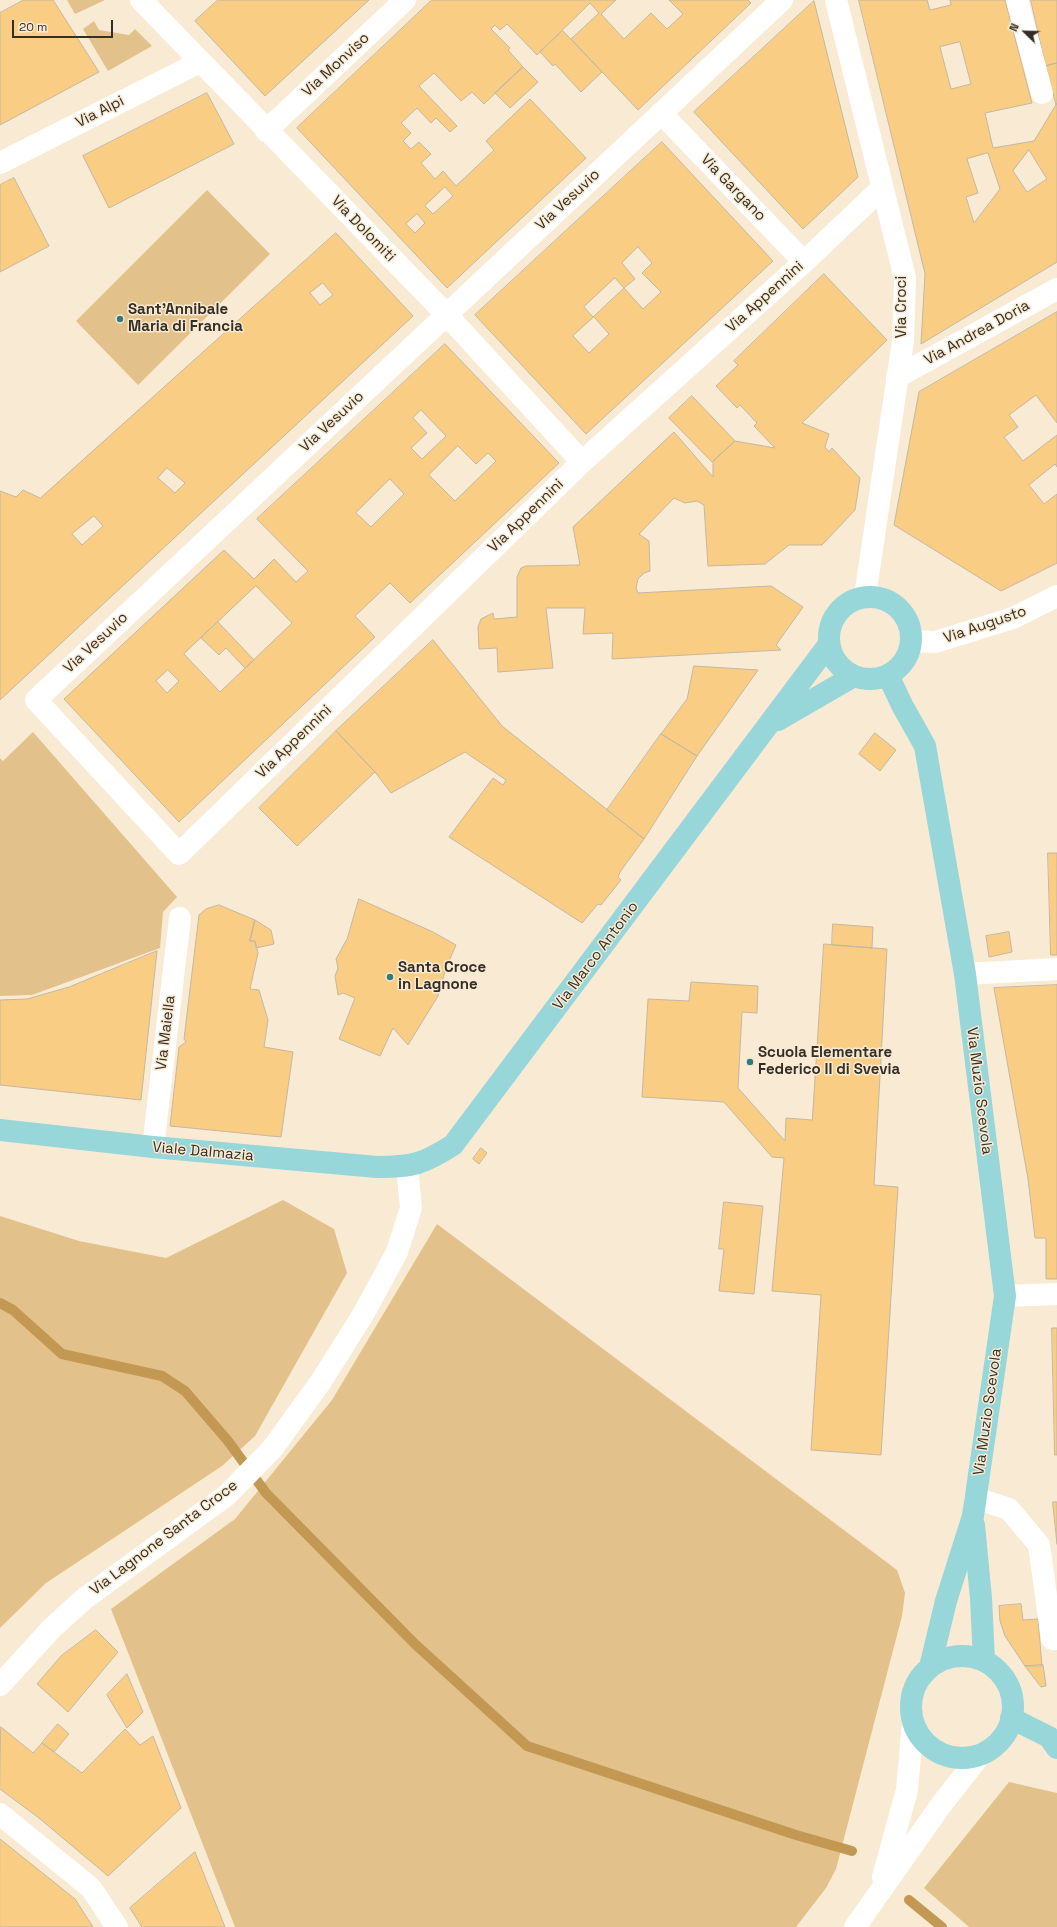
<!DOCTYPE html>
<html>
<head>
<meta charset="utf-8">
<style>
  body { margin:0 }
  #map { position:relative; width:1057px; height:1927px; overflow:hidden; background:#f8ead3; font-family:"Space Grotesk",sans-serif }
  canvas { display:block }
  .north { position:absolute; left:1005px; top:12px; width:40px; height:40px; -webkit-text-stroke:3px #f8ead3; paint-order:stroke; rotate:293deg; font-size:11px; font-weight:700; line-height:16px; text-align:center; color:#342e25 }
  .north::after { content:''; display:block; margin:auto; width:14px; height:18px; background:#342e25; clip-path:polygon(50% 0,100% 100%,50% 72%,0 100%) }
  .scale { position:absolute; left:12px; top:20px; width:101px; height:18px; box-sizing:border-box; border:2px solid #342e25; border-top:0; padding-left:5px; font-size:12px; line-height:14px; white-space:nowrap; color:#342e25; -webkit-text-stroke:3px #f8ead3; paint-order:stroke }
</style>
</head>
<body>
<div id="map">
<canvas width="1057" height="1927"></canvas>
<div class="north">N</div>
<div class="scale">20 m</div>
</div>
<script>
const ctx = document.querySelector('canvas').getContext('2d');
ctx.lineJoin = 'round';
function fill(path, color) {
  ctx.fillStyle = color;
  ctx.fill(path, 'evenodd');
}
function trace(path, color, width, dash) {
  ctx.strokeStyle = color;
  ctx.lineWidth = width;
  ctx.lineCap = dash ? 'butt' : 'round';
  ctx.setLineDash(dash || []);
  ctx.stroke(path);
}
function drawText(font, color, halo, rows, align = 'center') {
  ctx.font = font + ' "Space Grotesk",sans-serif';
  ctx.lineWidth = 3;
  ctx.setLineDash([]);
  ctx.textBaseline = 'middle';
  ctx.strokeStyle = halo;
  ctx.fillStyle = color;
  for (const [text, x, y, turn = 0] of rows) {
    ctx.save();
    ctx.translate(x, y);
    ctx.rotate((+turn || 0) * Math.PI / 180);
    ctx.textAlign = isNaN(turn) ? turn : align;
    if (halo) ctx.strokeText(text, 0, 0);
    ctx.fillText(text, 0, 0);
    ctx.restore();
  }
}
const green = new Path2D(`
  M67 0H105L75 14Z
  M94 21 99 30 129 35 135 29 152 46 108 71 83 29Z
  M207 190 270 254 138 385 76 321Z
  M33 732 177 897 163 912 160 948 32 995 0 996V758L3 761Z
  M283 1200 334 1229 347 1273 255 1436 222 1466 46 1583 0 1628V1216L79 1241 166 1258Z
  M437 1224 897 1570 905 1593 902 1616 836 1869 826 1888 796 1927H235L111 1609 235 1519 332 1400Z
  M1009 1782 1057 1793V1927H969L924 1888Z`);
const stream = new Path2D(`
  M0 1303 13 1310 62 1354 162 1376 185 1391 228 1441 266 1493 415 1644 527 1746 796 1835 852 1851
  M909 1900 942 1927`);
const building = new Path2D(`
  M24 0H53L99 72 0 125V13Z
  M218 0H369L265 96 195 21Z
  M432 0H616L601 14 624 39 651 13 667 29 683 14 669 0H748L751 3 638 110 571 39 599 13 590 3 537 55 507 24 500 30 495 25 491 29 510 48 508 50 523 67 484 104 472 92 461 101 434 73 419 86 457 126 450 132 436 118 431 123 417 108 401 123 411 133 403 141 411 149 419 142 431 154 421 163 435 179 443 171 456 186 494 150 486 141 530 99 586 158 447 288 297 128ZM445 187 453 196 433 214 425 206ZM417 214 425 223 415 233 406 224Z
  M859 0H927L930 10 951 5 950 0H1005L1032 103 985 113 993 148 1034 141 1057 103V262L921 344 925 274ZM960 42 971 84 951 89 940 47ZM1029 150 1047 179 1027 192 1013 171ZM988 153 1000 189 974 223 966 197 978 193 967 159Z
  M1031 0H1057V63L1046 66Z
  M814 1 858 177 803 229 694 112Z
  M563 31 602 72 581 92 555 64 553 66 540 52Z
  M1057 63V103L1056 105 1046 66Z
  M523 67 538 82 510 108 495 93Z
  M207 93 234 144 109 208 83 156Z
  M662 142 773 261 586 434 475 315ZM638 247 652 263 642 273 661 292 643 309 624 288 635 279 622 263ZM615 278 624 288 593 317 584 307ZM594 317 609 334 589 353 573 336Z
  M14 178 49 246 0 272V185Z
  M336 233 413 316 0 700V491L16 497 23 490 40 498ZM323 283 333 295 320 305 310 293ZM167 468 185 483 175 493 158 478ZM94 516 103 526 82 545 72 534Z
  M824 274 887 340 802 423 829 434 825 447 829 452 832 448 860 478 855 510 822 545H789L765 564 708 566 704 505 697 501 685 503 674 498 639 534 649 541 650 571 644 573 638 579 636 588 638 593 771 586 803 607 776 645 781 650 612 659 613 633 583 634 585 608H546L553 668 498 672 497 648 479 649 478 627 481 619 493 613 494 619 517 617V577L521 568 526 566 580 565 573 527 674 432 713 477V461L735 441 775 448 754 426 757 423 740 405 737 408 716 386 738 365 734 361Z
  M1057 312V423L1036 395 1009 415 1018 427 1004 437 1023 461 1057 435V467L1055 464 1029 485 1044 504 1057 494V563L1001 591 894 525 919 392Z
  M445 344 559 463 410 603 390 583 355 616 375 637 179 822 64 699 224 550 254 579 274 559 296 582 308 571 257 519ZM421 410 446 436 422 459 411 448 427 433 413 418ZM458 446 476 464 488 453 496 461 455 501 429 475ZM390 479 404 494 371 527 356 513ZM256 586 292 623 220 692 184 654ZM168 670 179 681 167 693 156 681Z
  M692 396 735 441 712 462 669 418Z
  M218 622 254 660 245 668 226 648 219 655 201 638Z
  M433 640 502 726 644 839 620 872 618 877 621 880 601 905 598 904 582 923 449 837 493 778 503 785 506 780 465 752 391 793 375 772 336 731Z
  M694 666 758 670 697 756 661 734 687 699Z
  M336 731 375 772 297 846 259 808Z
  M875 733 896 750 880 771 859 754Z
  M661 734 697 756 644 839 607 810Z
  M1048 853H1057V955H1051Z
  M359 899 433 932 456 945 446 968 438 996 408 1045 393 1028 380 1056 339 1039 355 998 343 993 338 995 335 976 338 968 336 959 347 939Z
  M219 905 255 920 250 941H255L258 953 250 989 259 990 268 1020 264 1047 293 1052 281 1137 170 1126 179 1047 186 1042 184 1039 199 915 206 909Z
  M255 920 271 930 274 944 256 948 255 941H250Z
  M833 924 873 927 872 948 832 945Z
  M1009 932 1012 952 989 957 986 936Z
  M824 944 887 949 874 1185 898 1187 881 1455 811 1450 821 1295 772 1291 784 1158 772 1157 724 1102 642 1097 648 999 689 1001 691 982 758 986 757 1013 742 1012 738 1088 785 1141 786 1118 812 1120Z
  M157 951 141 1100 0 1085V1000L27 999 69 987Z
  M1057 985V1279H1046V1238H1035L1028 1179 994 988Z
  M481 1148 487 1153 479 1164 473 1159Z
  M724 1202 763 1206 754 1294 719 1291 724 1249H719Z
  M1052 1328H1057V1455H1055Z
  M1053 1502H1057V1544Z
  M1021 1604 1023 1620 1038 1619 1042 1666H1025L1005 1636 1000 1621 999 1606Z
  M96 1630 118 1652 68 1712 37 1684 61 1656Z
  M1043 1665 1046 1686 1041 1687 1025 1666Z
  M127 1674 143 1712 127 1728 107 1695Z
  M58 1724 69 1734 54 1752 42 1743Z
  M1 1727 33 1753 42 1743 82 1773 125 1729 140 1745 153 1736 181 1808 108 1876 39 1818 0 1789Z
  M0 1839 75 1899 93 1927H0Z
  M195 1852 225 1927H142L130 1908Z`);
const minor = new Path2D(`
  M141 0 446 314 582 462
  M782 0 36 700 179 854 582 462 804 262 882 188
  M836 0 905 278 903 341 865 596
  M1017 0 1042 93
  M661 113 804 262
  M266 131 405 0
  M0 163 200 62
  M897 377 1057 289
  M911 641 935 642 1013 618 1057 596
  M965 974 1057 969
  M153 1147 180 918
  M1005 1296 1057 1294
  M975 1498 1009 1509 1039 1545 1052 1639H1057
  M0 1685 52 1628 84 1599 227 1495 272 1449 320 1383 364 1313 397 1252 411 1208 407 1167
  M0 1814 91 1888 117 1927
  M883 1877 907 1790 913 1722
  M855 1927 941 1805 981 1754`);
const major = new Path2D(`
  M829 638a41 41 0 1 1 82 0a41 41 0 1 1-82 0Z
  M888 675 902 705 925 746 965 974 1005 1296 973 1516 946 1601 930 1667
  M778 720 854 676
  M0 1130 153 1147 377 1167C413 1167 423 1164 453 1145L829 644
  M974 1525 981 1598 984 1661
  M911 1707a51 51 0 1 1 102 0a51 51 0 1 1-102 0Z
  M1011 1718 1049 1737 1057 1748`);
const markers = [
  [120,319,4,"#317a7e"],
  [390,977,4,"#317a7e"],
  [750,1062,4,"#317a7e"]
];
const streetNames = [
  ["Via Monviso",336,65,-43],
  ["Via Alpi",100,112,-27],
  ["Via Gargano",733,188,46],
  ["Via Vesuvio",568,200,-43],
  ["Via Dolomiti",363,229,46],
  ["Via Appennini",765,297,-42],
  ["Via Croci",902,307,-90],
  ["Via Andrea Doria",977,333,-29],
  ["Via Vesuvio",332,422,-43],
  ["Via Appennini",526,516,-44],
  ["Via Augusto",985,625,-19],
  ["Via Vesuvio",96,643,-43],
  ["Via Appennini",294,742,-44],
  ["Via Marco Antonio",596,956,-53],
  ["Via Maiella",166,1033,-83],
  ["Via Muzio Scevola",979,1091,83],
  ["Viale Dalmazia",203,1152,5],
  ["Via Muzio Scevola",988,1412,-82],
  ["Via Lagnone Santa Croce",164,1538,-37]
];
const poiNames = [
  ["Sant'Annibale",128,310],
  ["Maria di Francia",128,327],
  ["Santa Croce",398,968],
  ["in Lagnone",398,985],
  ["Scuola Elementare",758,1053],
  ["Federico II di Svevia",758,1070]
];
fill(green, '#e3c18a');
trace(stream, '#c29853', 10);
fill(building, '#f9cd84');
trace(building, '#c5b7a1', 1);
trace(minor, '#fff', 22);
trace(major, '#97d6d9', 22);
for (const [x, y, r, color] of markers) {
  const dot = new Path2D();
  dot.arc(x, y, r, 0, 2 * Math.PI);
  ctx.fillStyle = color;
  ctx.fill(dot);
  trace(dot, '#f8ead3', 1.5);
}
drawText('15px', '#342e25', '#f8ead3', streetNames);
drawText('bold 15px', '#342e25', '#f8ead3', poiNames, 'left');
</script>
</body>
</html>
